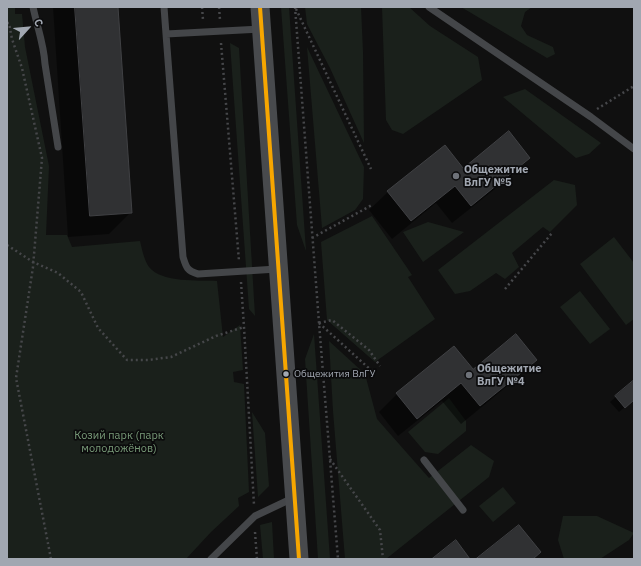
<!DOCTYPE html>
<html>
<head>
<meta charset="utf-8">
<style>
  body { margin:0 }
  #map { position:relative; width:641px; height:566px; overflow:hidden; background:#101010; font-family:"IBM Plex Sans",sans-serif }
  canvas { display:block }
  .frame { position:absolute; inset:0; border:8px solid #a1a7b1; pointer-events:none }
  .north { position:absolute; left:8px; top:8px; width:40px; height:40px; -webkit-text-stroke:3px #0b0b0c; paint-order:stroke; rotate:63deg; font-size:11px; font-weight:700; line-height:16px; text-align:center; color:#a1a7b1 }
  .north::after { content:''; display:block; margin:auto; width:14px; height:18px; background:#a1a7b1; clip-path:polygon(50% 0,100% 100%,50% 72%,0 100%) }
</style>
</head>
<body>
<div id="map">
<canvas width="641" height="566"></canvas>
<div class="frame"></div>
<div class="north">С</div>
</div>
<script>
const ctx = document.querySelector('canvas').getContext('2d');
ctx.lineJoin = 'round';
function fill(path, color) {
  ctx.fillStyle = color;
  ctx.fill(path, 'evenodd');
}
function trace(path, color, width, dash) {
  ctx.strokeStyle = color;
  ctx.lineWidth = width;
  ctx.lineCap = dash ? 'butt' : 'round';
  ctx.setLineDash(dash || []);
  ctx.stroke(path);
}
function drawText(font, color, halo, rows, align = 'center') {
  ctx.font = font + ' "IBM Plex Sans",sans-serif';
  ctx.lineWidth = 3.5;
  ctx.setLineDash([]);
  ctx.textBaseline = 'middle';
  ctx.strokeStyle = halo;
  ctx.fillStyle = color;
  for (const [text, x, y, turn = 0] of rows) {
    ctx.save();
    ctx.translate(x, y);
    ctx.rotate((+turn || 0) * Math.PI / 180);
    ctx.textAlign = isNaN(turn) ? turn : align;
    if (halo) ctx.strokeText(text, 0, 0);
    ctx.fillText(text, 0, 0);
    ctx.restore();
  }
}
const green = new Path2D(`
  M7 7H15V14H22L25 47 49 166 46 235H67L72 247 140 241C142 249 144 260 149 267 162 283 198 280 217 281L223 337 240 325 243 370 233 372 234 382 244 384 249 492 238 498 239 506 211 532 186 559H7Z
  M281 7H289L306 251 297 225Z
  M305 7H361L363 52 364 143 330 68 307 24Z
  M382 7H409L430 26 478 57 482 80 403 134 392 130 386 120Z
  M461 7H532L525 12 521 26 527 35 553 47 555 54 547 58Z
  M230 43 239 48 255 316 249 309Z
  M307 47 364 167 363 199 355 210 322 228Z
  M525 89 601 143 589 154 576 158 503 97Z
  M554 180 575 185 577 205 550 232 543 227 512 253 519 267 505 279 496 273 470 291 455 294 438 270Z
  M372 216 412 275 408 277 435 319 375 362 327 320 321 242Z
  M428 222 464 232 423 262 403 232Z
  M614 237 634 263V319L626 325 580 264Z
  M580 291 610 329 590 344 560 307Z
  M314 334 330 559H318L305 359Z
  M329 341 365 374 377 419 429 478 471 445 494 461 489 477 386 559H345L333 411Z
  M449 398 466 421V431L438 454 425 452 408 432Z
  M252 412 265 433 269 486 258 497Z
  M503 487 516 503 493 522 479 506Z
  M563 516H597L634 533 629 540 600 559H564L558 540Z
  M272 522 274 559H263L260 525Z`);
const shadow = new Path2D(`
  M53 7H117L131 212 109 234 68 237Z
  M445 146 462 169 529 158 510 177 452 223 436 203 392 239 369 210 388 192Z
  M536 360 517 378 461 424 442 401 398 436 379 412 397 394 473 371Z
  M634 381V399L619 412 610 402Z`);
const building = new Path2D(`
  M75 7H118L132 213 90 216Z
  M509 131 530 158 471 206 455 186 411 221 387 191 445 145 463 168Z
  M516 334 537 360 480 406 461 383 417 419 396 393 454 346 473 369Z
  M634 380V400L625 408 615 396Z
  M519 525 541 552 533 559H476Z
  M456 540 470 559H432Z`);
const path = new Path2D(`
  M202 7 203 20
  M219 7 220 20
  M295 7 319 323 338 559
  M296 9 371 169
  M7 23H9L12 39 22 68 42 158 33 267 16 378 51 559
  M221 43 239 261
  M597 109 634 86
  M312 238 372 205
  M7 245 33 262 58 273 81 292 98 328 127 360H148L171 357 216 336 244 327
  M241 282 244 327 254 505
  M505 289 552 233
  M319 323 332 320 369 350 380 366
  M319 323 373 372
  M330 459 380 530 383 559
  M255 532 257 559`);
const service = new Path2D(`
  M33 7C37 26 44 45 45 64L58 147
  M164 7 166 34
  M429 7 591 117 634 149
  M261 29 166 34 183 257C186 267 187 271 198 274L277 269
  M424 460 463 510
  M211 559 255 516 293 498`);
const secondary = new Path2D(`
  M260 7 299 559`);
const bus1 = new Path2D(`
  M260 7 299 559`);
const markers = [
  [456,176,4,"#6e7279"],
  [286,374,3.5,"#a1a7b1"],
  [469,375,4,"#6e7279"]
];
const busNames = [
  ["Общежития ВлГУ",294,374]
];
const poiNames = [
  ["Общежитие",464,170],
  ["ВлГУ №5",464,183],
  ["Общежитие",477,369],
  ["ВлГУ №4",477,382]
];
const parkNames = [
  ["Козий парк (парк",119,436],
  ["молодожёнов)",119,449]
];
fill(green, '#1a201b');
fill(shadow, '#0007');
fill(building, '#303133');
trace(building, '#404144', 1);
trace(path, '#46474a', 2.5, [2, 3]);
trace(service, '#444649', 7);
trace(secondary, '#484a4d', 19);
trace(bus1, '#f7a600', 4);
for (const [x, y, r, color] of markers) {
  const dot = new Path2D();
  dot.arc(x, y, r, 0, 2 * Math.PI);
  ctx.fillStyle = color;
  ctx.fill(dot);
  trace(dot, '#0b0b0c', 1.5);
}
drawText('10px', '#a1a7b1', '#0b0b0c', busNames, 'left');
drawText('bold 11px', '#a1a7b1', '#0b0b0c', poiNames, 'left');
drawText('11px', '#799b79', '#0b0b0c', parkNames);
</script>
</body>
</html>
